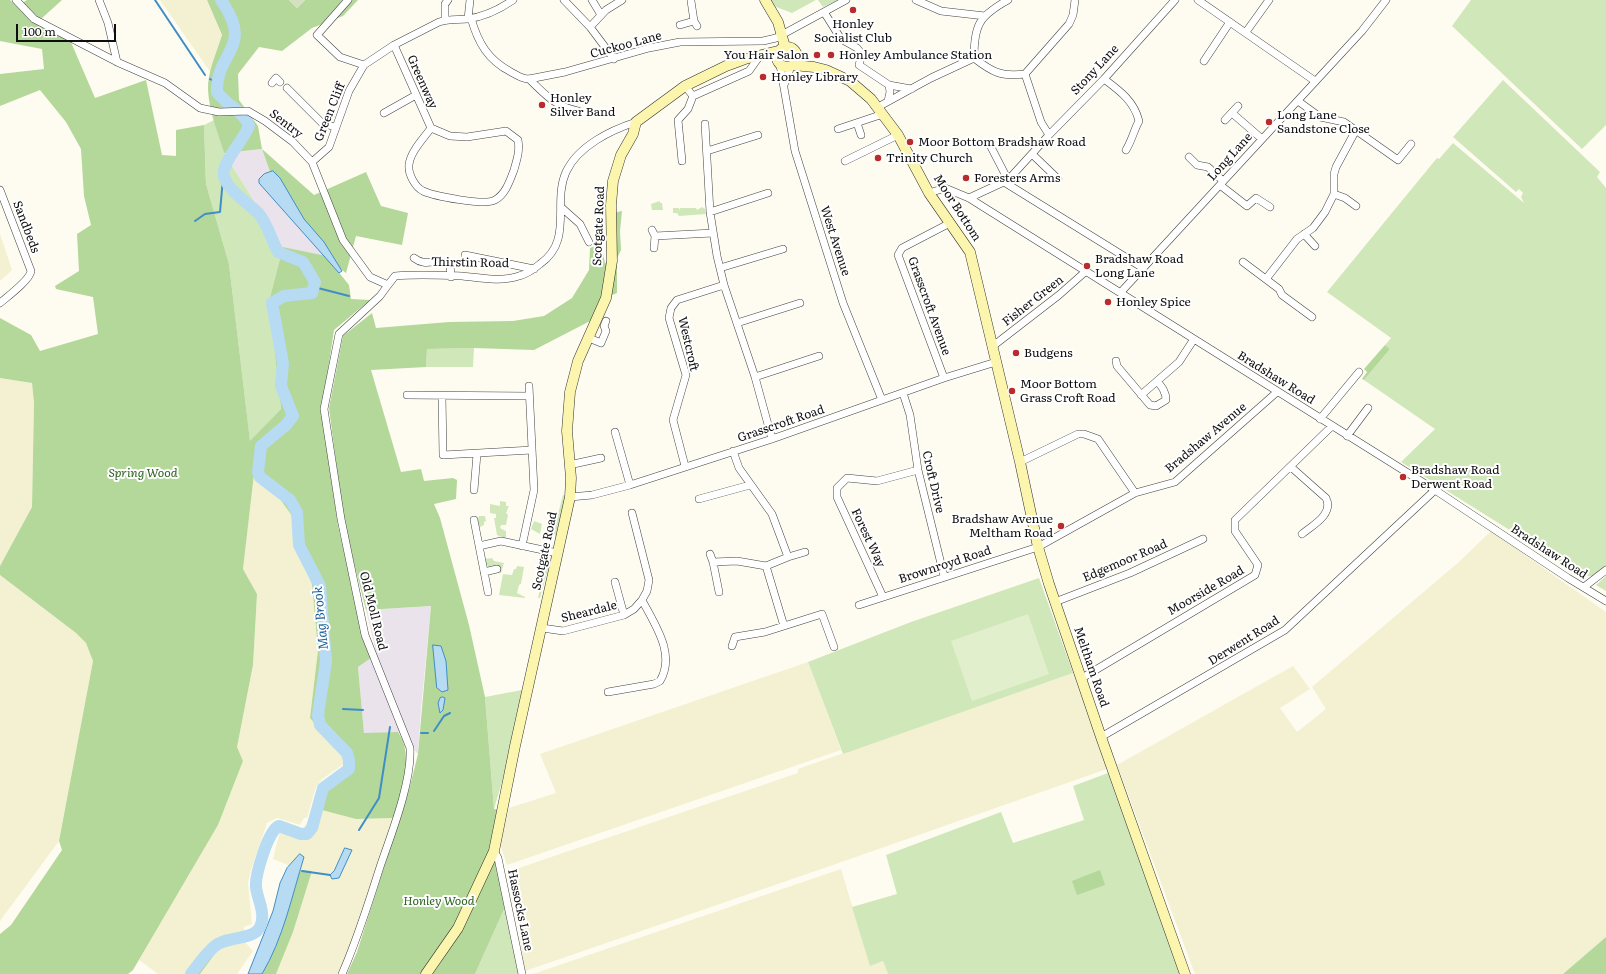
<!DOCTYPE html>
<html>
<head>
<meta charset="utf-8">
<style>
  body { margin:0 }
  #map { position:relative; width:1606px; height:974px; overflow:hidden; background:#fefcf0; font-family:Literata,serif }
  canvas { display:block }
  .scale { position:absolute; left:16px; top:24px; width:100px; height:18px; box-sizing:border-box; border:2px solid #0e0e0e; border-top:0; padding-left:5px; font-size:12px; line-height:14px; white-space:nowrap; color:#0e0e0e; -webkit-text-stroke:3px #fff; paint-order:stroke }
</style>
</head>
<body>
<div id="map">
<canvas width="1606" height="974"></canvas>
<div class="scale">100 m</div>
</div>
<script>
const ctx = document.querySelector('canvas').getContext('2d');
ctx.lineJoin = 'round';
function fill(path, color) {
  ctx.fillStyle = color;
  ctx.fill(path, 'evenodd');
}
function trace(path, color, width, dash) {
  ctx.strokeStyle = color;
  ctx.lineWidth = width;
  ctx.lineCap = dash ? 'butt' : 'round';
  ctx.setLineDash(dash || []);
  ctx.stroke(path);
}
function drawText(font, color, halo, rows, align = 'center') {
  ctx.font = font + ' Literata,serif';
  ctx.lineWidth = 4;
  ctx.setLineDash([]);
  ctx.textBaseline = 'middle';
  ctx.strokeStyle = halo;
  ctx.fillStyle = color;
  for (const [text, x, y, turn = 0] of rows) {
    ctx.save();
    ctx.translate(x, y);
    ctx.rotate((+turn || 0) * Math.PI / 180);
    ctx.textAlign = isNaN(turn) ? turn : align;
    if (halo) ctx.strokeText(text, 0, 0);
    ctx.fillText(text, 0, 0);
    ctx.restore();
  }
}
const industrial = new Path2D(`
  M262 149 274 183 326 257 283 247 224 153Z
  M431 606 421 710 418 754 398 732 364 734 358 667 371 658 375 648 366 610Z`);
const farmland = new Path2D(`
  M160 0H207L222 36 211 73Z
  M0 234 12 270 0 281Z
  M0 378 32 383 34 403 32 507 0 566Z
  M254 473 280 499 295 520 296 543 312 584 318 650 310 718 347 762 322 779 316 787 307 818H304L300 825 277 818 267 823 251 870 248 883 252 924 244 927V933L216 938 185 974H158L139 960 218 825 243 761 237 747 253 665 257 594 243 569Z
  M1491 531 1606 612V937L1563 974H1195L1117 765 1293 666 1310 689 1280 708 1297 732 1326 709 1312 687 1460 561Z
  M0 575 76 633 86 643 93 661 59 841 0 921Z
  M808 662 841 750 507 865 500 844 509 808 556 793 540 754Z
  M1073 673 1107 769 830 866 525 971 510 871 798 773V769Z
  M314 808 356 819 394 818 356 934 339 974H276L293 932 312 871 300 870 273 859 282 823 301 829 305 826Z
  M841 869 870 965 883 961 888 974H533Z
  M243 940 253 951 237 974H200L223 943Z`);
const green = new Path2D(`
  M770 0H816L792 13 776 7Z
  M818 0H838L823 7Z
  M1471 0H1606V125L1582 149 1452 26Z
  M1503 80 1600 172 1597 177 1606 188V567L1592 576H1583L1401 462 1435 429 1364 380 1390 349 1385 345 1391 338 1327 292 1437 158 1439 159 1453 143 1524 203 1521 197 1523 193 1519 189 1516 192 1453 137Z
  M214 120 224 153 283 247 269 301 281 409 250 442 229 264 206 184 204 125Z
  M660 201V203H662L663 210H652L651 204Z
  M702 207 705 209 706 214 679 216 677 213H673V208H679L680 211V208H696L697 210Z
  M474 348 473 367H426L427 349Z
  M563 495 568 496 563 507 555 539V535L552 534V531L546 528 550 521 556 522Z
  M500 501 506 502V506H509L506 513 508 515 506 525H501L500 528 506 531V539L497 535 494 518H496V514L490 513V504L500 506Z
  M479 516H485L486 521 484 522V525L478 528 477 521Z
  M534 521 542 524 540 534 531 529Z
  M539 555 545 556 544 559 548 562V558L550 562 540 598H538L544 573 543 562Z
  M492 558 494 561 504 563 501 573 498 572 497 566 488 567 484 559Z
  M517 566 524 567 521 584 519 585 517 593 525 597V598L499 595 503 574 512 575 514 569H516Z
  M1606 576V591L1596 585Z
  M1039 578 1073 673 843 754 808 662 911 622Z
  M522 690 508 761 494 809 485 697Z
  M1108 773 1180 974H888L883 961 870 966 852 907 897 894 886 855 1001 812 1013 843 1084 820 1073 786Z
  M505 907 520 974H475Z`);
const forest = new Path2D(`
  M0 0H10L17 6 27 0H62L41 19 67 33 95 98 146 80 162 155 176 156V130L204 125 206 184 229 264 250 441 281 409 269 301 283 247 326 256 274 183 262 149 224 153C218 133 209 111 208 90 207 72 217 52 222 35L207 0H289L297 8 305 0H358L343 16 312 28 282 51 259 47 238 74 239 100 258 126 262 149 314 195 366 172 381 206 408 213 402 245 356 236 346 273 328 259 349 285 351 299 370 300 334 330 322 409 338 526 365 641 371 658 358 667 364 733 398 732C415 756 401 792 394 818L356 819 314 808C322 783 326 782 347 766V762L310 718 318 650 312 584 296 543 295 520 280 499 254 474 243 569 257 594 253 665 237 747 243 761 218 825 133 970 128 974H0V934L11 925 62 850 59 841 93 661 86 643 76 633 0 575V566L32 507 34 403 32 383 0 378V318L31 335 40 351 98 334 93 297 56 289 55 286 79 271 77 234 91 225 84 196 81 149 66 122 40 90 0 106V74L44 69 42 49 0 41Z
  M622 211 620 231 621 250 617 258V293L603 299 594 319 534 350 474 348 427 349 426 367 371 370 401 472 421 469 424 481 453 478 457 480 456 499 434 504 440 518 469 625 485 697 494 809 507 811 499 843 497 869 505 907 475 974H347L357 952 410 786 418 754 431 606 366 610 344 524 329 408 343 336 372 313 376 328 449 322 513 321 544 316 572 298 589 270 590 248 601 244 605 263 613 262V213Z
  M1385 345 1390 349 1364 380 1362 379 1367 372 1364 369Z
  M300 870 312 871 293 932 276 974H262L281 932Z
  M1100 870 1105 885 1077 895 1072 881Z
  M1606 937V974H1563Z
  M216 938 223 943 200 974H185Z`);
const cemetery = new Path2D(`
  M289 0H305L297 8Z`);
const pitch = new Path2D(`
  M1028 614 1049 674 972 701 951 641Z`);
const water = new Path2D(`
  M273 171 280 178 304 219 324 242 342 271 339 273 259 183V179L264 174Z
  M433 645 441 646 446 661 448 690 442 692 437 688Z
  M443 697 445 698 443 710 440 713 438 703 440 698Z
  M345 848 352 850 339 878 332 879 330 875 334 871Z
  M300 854 304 857C292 896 283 939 262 974H248L273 911 280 883 287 868Z`);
const stream = new Path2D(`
  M155 0 205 75
  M210 79 217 83
  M195 221 205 214 220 212 223 178
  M314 287 349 296
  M343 709 363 710
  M434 731 444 716 450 713
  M421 733H428
  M359 830 379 798 390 727
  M302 871 330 875`);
const river = new Path2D(`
  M191 974C198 965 206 953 215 946 229 934 260 943 262 920 264 909 257 898 256 887 255 876 268 830 279 826L301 834H307L312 828 323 788 349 769V760L347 753 320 725 318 715 326 661 320 586 299 545 297 512 290 500 260 477 258 472 261 446 286 425 293 416 281 386 283 363 272 303 284 296 312 293 315 282 303 262 278 252C271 239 268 225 259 214 249 203 220 186 224 170 228 154 243 141 249 126 246 113 227 106 217 92 216 50 255 49 221 0`);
const street = new Path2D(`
  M16 0 34 19 117 62 165 83 200 108 219 112 248 111 265 121 293 142 312 162 343 240 370 277 388 285 395 276C417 274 440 275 462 276 481 278 501 282 519 276 527 274 534 269 540 264 574 240 552 203 566 172 578 146 611 130 636 122
  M99 0 108 23 117 62
  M348 0 317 35 340 57 364 65
  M564 0 590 27 614 59
  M592 0 601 15
  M916 0 941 11 985 16
  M1198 0 1315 81
  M691 1 694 21 697 26
  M824 12 841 39 857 48 862 54 859 65 889 85 911 89
  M471 18C478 43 488 60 511 72 517 75 522 79 529 79L565 72 649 48 680 42 763 41 776 38 846 0
  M468 19 470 0
  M445 20V4L448 0
  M680 25 694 21
  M590 27 606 10 622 0
  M1246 32 1269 0
  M394 45 431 128 450 136 467 137 506 131 518 140C520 151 517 159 514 170 510 180 506 194 495 200 484 206 434 196 423 191 415 187 408 174 409 165 410 152 424 138 431 128
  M974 58C992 72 1001 77 1025 74L1069 24 1073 15 1075 0
  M1204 61 1230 22
  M780 65 795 151 843 303 882 400
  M1025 74 1041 122 1049 135
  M529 79C546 95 554 106 578 111
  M1104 79C1120 91 1134 101 1139 121 1134 130 1132 140 1126 150
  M272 83 276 78 280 82
  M785 83 791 66
  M287 88 322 123 335 127
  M693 96 749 71 759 57
  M888 101 890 92 889 85
  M1298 101 1320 117 1344 122 1398 160 1411 144
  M878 107 931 78 974 58C974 25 979 16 1008 0
  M384 113 416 95
  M1232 113 1262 139
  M1225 120 1238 106
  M857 123 861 135
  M705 124 710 212 717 256 724 285 755 377 772 439
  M838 129 883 114
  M991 147 1008 180
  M707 151 758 135
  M1032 154 1058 179
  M1189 157 1197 165 1208 167 1223 181
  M682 161 678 120 688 109 693 96 685 86
  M845 161 898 135
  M312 162 329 147 349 91 364 65 394 45 439 22C448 19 457 20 467 19 483 17 500 9 513 0
  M1004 182 1143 268
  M1220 185 1247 206 1256 198 1270 207
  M0 190 31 271C30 280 7 297 0 303
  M929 193 945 188 969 198 1435 490 1568 578 1606 601
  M1334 194 1345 198 1356 206
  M969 198 1008 180 1049 135 1104 79 1175 0
  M562 208 580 224 589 242
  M710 212 768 193
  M652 230 655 236 713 233
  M1304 234 1315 246
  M654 248 655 236
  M465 255 534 269
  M414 258C427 268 436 257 450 264L451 277
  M1243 262 1279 289 1282 295 1312 317
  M720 268 783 249
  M1266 279 1297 239 1313 228 1325 212 1334 194V174L1336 167 1356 130
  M1121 292 1362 31 1386 0
  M737 323 800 303
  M589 338 601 343 606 331 604 326 606 321
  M993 346 1059 295 1085 272
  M1116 361 1117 366 1150 405 1156 406 1166 400C1166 392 1162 387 1157 381
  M755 377 819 356
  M944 378 898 255 902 248 950 223
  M903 393 910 415 918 470 944 576
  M407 395 529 396
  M1141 395 1179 362 1194 339
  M442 396 443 455 532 450
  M1320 419 1359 372
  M615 432 630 485
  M1347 436 1368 408
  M733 451 739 468 772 514 788 557 766 566 784 626
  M1020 462 1078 434H1084L1098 439 1135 493
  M569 465 601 458
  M685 466 673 420 686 375 669 318 671 308 677 300 724 285
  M1291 467 1326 498C1334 514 1313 525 1302 534
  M474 490 477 454
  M570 497 592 495 630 485 772 439 944 378 996 362
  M699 499 750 485
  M474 520 488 592
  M479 546 501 541 557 553
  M522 546 534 490 529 386
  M710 554 713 562
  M788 557 805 552
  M484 572 497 569
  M615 582 624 615
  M1584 587 1606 570
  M719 592 713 562 737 561 766 566
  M883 597 837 497V488L847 478 877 481 918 470
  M1055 602 1130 573 1203 539
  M859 605 1038 547 1135 493 1175 482 1277 392
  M542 628 563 631 624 615 634 609 642 600 647 591 649 580 632 513
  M732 646 735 637 765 632 822 614 834 647
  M1082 678 1255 575 1258 565 1235 531V520L1332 426
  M608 692 654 684 660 681C676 654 655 625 642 600
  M1101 737 1285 630 1435 490
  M494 851 498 858 522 974
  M342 974C358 938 369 901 381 864 392 832 412 781 410 748L365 635 341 519 324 409 339 334 380 296 388 285`);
const secondary = new Path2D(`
  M765 0 778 22 785 47
  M777 57a10 10 0 1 1 20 0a10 10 0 1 1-20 0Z
  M793 65 814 67 826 70 850 81 871 99 898 135 929 193 970 252 1020 462 1038 547 1049 584 1101 737 1185 974
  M426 974 458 928 494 851 515 746 570 497 571 478 567 431 570 392 578 361 606 298 612 261 611 205 613 181 621 155 633 134 636 122 685 86 726 66 745 59 778 51`);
const markers = [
  [853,10,4,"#b82c2e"],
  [817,55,4,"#b82c2e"],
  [831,55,4,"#b82c2e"],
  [763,77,4,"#b82c2e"],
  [542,105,4,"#b82c2e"],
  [1269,122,4,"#b82c2e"],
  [910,142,4,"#b82c2e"],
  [878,158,4,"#b82c2e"],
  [966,178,4,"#b82c2e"],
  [1087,266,4,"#b82c2e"],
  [1108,302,4,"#b82c2e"],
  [1016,353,4,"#b82c2e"],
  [1012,391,4,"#b82c2e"],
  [1403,477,4,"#b82c2e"],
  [1061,526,4,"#b82c2e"]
];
const poiNames = [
  ["Honley",853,24,"center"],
  ["Socialist Club",853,38,"center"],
  ["You Hair Salon",809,55,"right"],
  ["Honley Ambulance Station",839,55],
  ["Honley Library",771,77],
  ["Honley",550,98],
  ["Silver Band",550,112],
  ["Long Lane",1277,115],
  ["Sandstone Close",1277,129],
  ["Moor Bottom Bradshaw Road",918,142],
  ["Trinity Church",886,158],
  ["Foresters Arms",974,178],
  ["Bradshaw Road",1095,259],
  ["Long Lane",1095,273],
  ["Honley Spice",1116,302],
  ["Budgens",1024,353],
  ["Moor Bottom",1020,384],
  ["Grass Croft Road",1020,398],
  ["Bradshaw Road",1411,470],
  ["Derwent Road",1411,484],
  ["Bradshaw Avenue",1053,519,"right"],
  ["Meltham Road",1053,533,"right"]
];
const streetNames = [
  ["Cuckoo Lane",626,45,-15],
  ["Stony Lane",1095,70,-47],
  ["Greenway",422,82,66],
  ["Green Cliff",330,112,-68],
  ["Sentry",286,124,38],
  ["Long Lane",1230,157,-48],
  ["Moor Bottom",957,208,57],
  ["Scotgate Road",599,226,-88],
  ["Sandbeds",26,227,69],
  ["West Avenue",835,241,72],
  ["Thirstin Road",470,263,1],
  ["Fisher Green",1033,301,-38],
  ["Grasscroft Avenue",929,306,70],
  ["Westcroft",688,344,77],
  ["Bradshaw Road",1276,378,32],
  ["Grasscroft Road",781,424,-19],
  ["Bradshaw Avenue",1206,438,-40],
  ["Croft Drive",933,482,77],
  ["Forest Way",868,538,65],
  ["Scotgate Road",545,551,-78],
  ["Bradshaw Road",1549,552,33],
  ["Edgemoor Road",1125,561,-23],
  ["Brownroyd Road",945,565,-18],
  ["Moorside Road",1206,591,-30],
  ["Old Moll Road",373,611,76],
  ["Sheardale",589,612,-14],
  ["Derwent Road",1244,641,-32],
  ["Meltham Road",1091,667,71],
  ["Hassocks Lane",520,910,78]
];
const parkNames = [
  ["Spring Wood",143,473],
  ["Honley Wood",439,901]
];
const waterNames = [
  ["Mag Brook",321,618,-96]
];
fill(industrial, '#ebe3ec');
fill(farmland, '#f3f1d1');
fill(green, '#d0e7ba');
fill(forest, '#b4d79a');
fill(cemetery, '#d5e0c1');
fill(pitch, '#e2efcc');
fill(water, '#b6dbf3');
trace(water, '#418ec7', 1);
trace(stream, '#418ec7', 2);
trace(river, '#b6dbf3', 12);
trace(street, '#414141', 8);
trace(secondary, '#303030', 11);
trace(street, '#fff', 7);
trace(secondary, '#fbf5ae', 10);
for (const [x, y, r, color] of markers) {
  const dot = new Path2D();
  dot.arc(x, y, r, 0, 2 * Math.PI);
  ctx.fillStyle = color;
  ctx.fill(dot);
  trace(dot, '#fff', 1.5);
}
drawText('12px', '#0e0e0e', '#fff', poiNames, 'left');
drawText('12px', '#0e0e0e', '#fff', streetNames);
drawText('italic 12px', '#2d6321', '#fff', parkNames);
drawText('italic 13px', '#1c609a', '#fff', waterNames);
</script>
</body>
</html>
